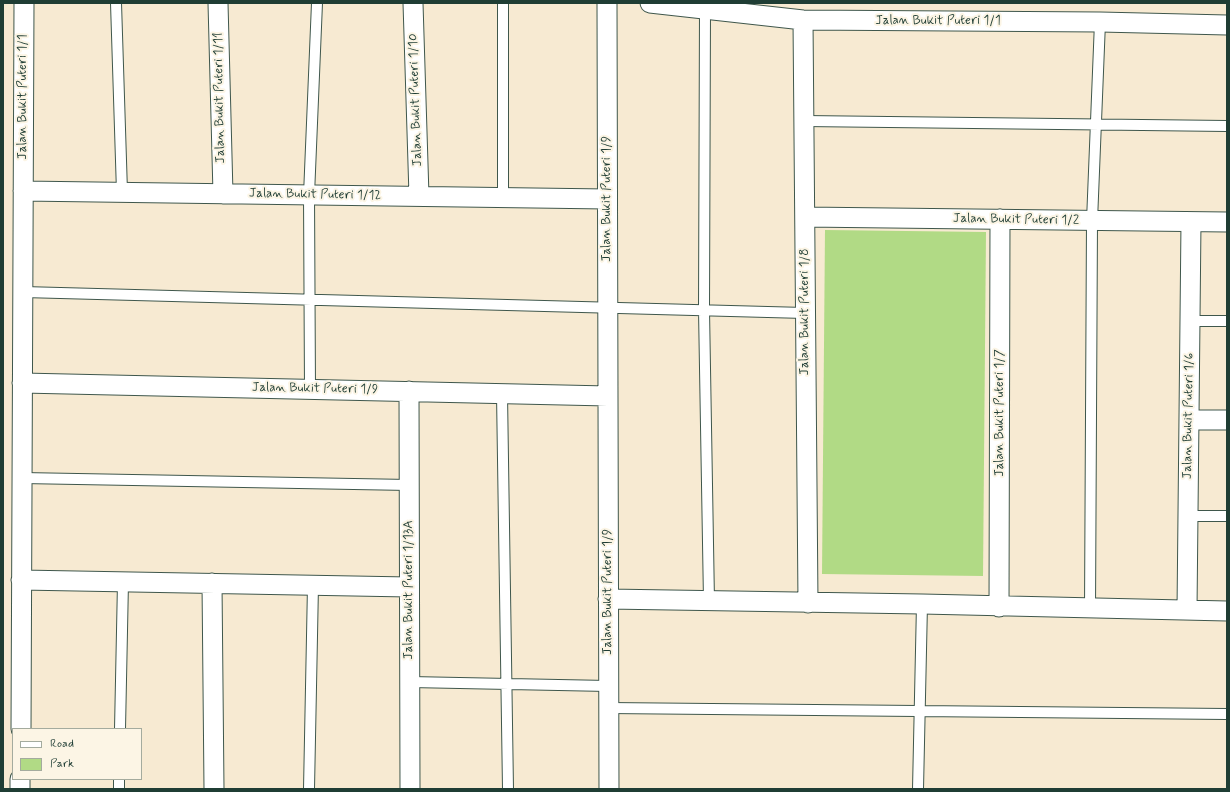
<!DOCTYPE html>
<html>
<head>
<meta charset="utf-8">
<style>
  body { margin:0 }
  #map { position:relative; width:1230px; height:792px; overflow:hidden; background:#f7ead2; font-family:Mynerve,sans-serif }
  canvas { display:block }
  .frame { position:absolute; inset:0; border:4px solid #1f3d34; pointer-events:none }
  .legend { position:absolute; left:12px; top:728px; width:130px; height:52px; box-sizing:border-box; background:#fcf5e5; border:1px solid #a4ab9e; margin:0; padding:5px 7px; list-style:none; font-size:12px; color:#1f3d34 }
  .legend li { display:flex; align-items:center; gap:8px; height:20px }
  .legend b { width:20px; border:1px solid #a4ab9e }
</style>
</head>
<body>
<div id="map">
<canvas width="1230" height="792"></canvas>
<div class="frame"></div>
<ul class="legend">
<li><b style="height:5px;background:#fff"></b>Road</li>
<li><b style="height:11px;background:#b1da85"></b>Park</li>
</ul>
</div>
<script>
const ctx = document.querySelector('canvas').getContext('2d');
ctx.lineJoin = 'round';
function fill(path, color) {
  ctx.fillStyle = color;
  ctx.fill(path, 'evenodd');
}
function trace(path, color, width, dash) {
  ctx.strokeStyle = color;
  ctx.lineWidth = width;
  ctx.lineCap = dash ? 'butt' : 'round';
  ctx.setLineDash(dash || []);
  ctx.stroke(path);
}
function drawText(font, color, halo, rows, align = 'center') {
  ctx.font = font + ' Mynerve,sans-serif';
  ctx.lineWidth = 4;
  ctx.setLineDash([]);
  ctx.textBaseline = 'middle';
  ctx.strokeStyle = halo;
  ctx.fillStyle = color;
  for (const [text, x, y, turn = 0] of rows) {
    ctx.save();
    ctx.translate(x, y);
    ctx.rotate((+turn || 0) * Math.PI / 180);
    ctx.textAlign = isNaN(turn) ? turn : align;
    if (halo) ctx.strokeText(text, 0, 0);
    ctx.fillText(text, 0, 0);
    ctx.restore();
  }
}
const green = new Path2D(`
  M825 230 986 232 983 576 822 574Z`);
const lane = new Path2D(`
  M116 3 122 192
  M503 3V198
  M705 9 704 310 709 601
  M804 121 1227 126
  M23 292 805 313
  M1190 321H1227
  M310 389 309 195 317 3
  M502 394 508 789
  M22 478 409 485
  M1188 516H1227
  M1090 609 1092 221 1100 22
  M410 682 608 686
  M608 708 1227 714
  M120 729 123 582
  M119 789V779
  M309 789 313 585
  M918 789 922 604`);
const street = new Path2D(`
  M218 3 223 194
  M413 3 419 196
  M607 3 609 789
  M650 3 803 20 1100 22 1227 25
  M803 20 808 603
  M23 191 607 199
  M805 217 1227 222
  M22 383 608 396
  M409 391 410 789
  M1189 420H1227
  M21 580 409 587
  M212 583 214 789
  M608 599 922 604 1227 611
  M999 607 1000 219
  M1187 610 1191 222
  M21 729 24 3
  M20 789V779`);
const streetNames = [
  ["Jalan Bukit Puteri 1/1",938,21],
  ["Jalan Bukit Puteri 1/1",23,97,-90],
  ["Jalan Bukit Puteri 1/11",220,98,-91],
  ["Jalan Bukit Puteri 1/10",416,100,-92],
  ["Jalan Bukit Puteri 1/12",315,195,1],
  ["Jalan Bukit Puteri 1/9",607,199,-90],
  ["Jalan Bukit Puteri 1/2",1016,220,1],
  ["Jalan Bukit Puteri 1/8",805,312,-90],
  ["Jalan Bukit Puteri 1/9",315,389,1],
  ["Jalan Bukit Puteri 1/7",1000,413,-90],
  ["Jalan Bukit Puteri 1/6",1189,416,-89],
  ["Jalan Bukit Puteri 1/13A",409,590,-90],
  ["Jalan Bukit Puteri 1/9",608,592,-90]
];
fill(green, '#b1da85');
trace(lane, '#3f574c', 12);
trace(street, '#3f574c', 21);
trace(lane, '#fff', 10);
trace(street, '#fff', 19);
drawText('13px', '#1f3d34', '#fcf5e5', streetNames);
</script>
</body>
</html>
